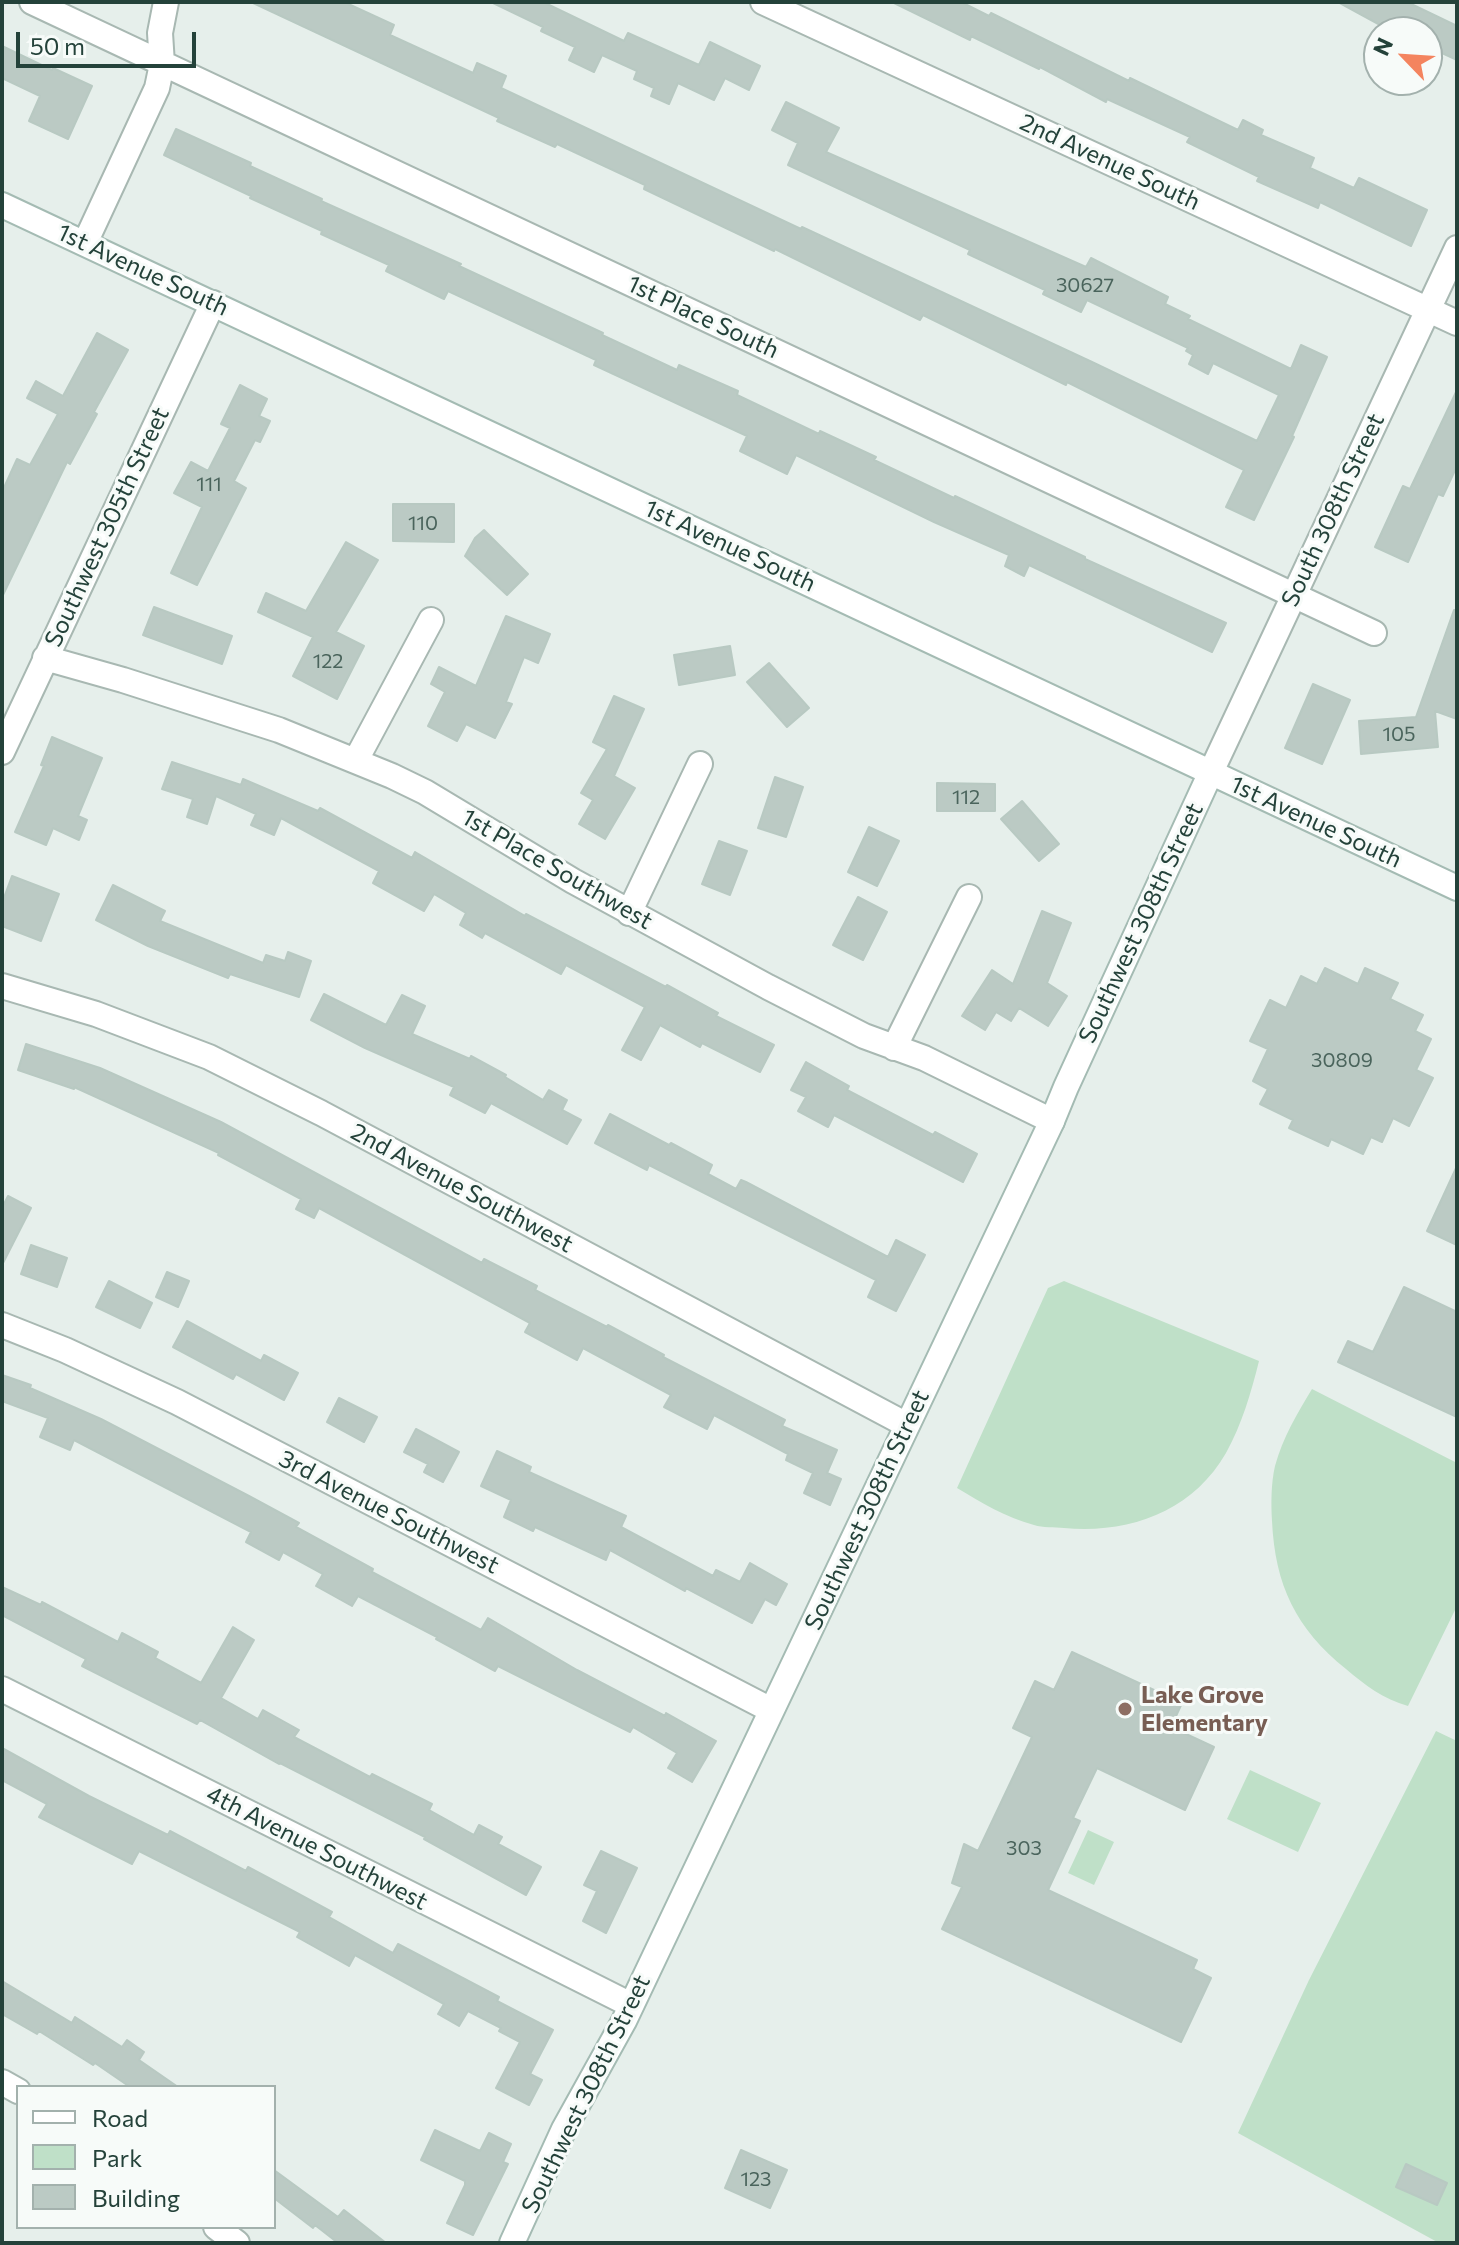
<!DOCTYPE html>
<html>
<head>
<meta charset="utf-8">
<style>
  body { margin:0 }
  #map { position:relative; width:1459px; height:2245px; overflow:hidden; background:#e6efeb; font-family:Commissioner,sans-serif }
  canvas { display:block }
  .frame { position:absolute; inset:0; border:4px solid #24423a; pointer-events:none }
  .legend { position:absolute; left:16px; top:2085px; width:260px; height:144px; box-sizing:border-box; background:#f7fbf9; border:2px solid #a3b1ad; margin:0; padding:10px 14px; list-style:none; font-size:24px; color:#24423a }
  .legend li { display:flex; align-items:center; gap:16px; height:40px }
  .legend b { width:40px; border:2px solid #a3b1ad }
  .north { position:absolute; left:1363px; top:16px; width:80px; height:80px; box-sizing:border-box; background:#f7fbf9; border:2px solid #a3b1ad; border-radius:50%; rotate:295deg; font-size:22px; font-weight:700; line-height:32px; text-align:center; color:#24423a }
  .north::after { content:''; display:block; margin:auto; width:28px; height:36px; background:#f4845f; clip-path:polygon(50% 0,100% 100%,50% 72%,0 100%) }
  .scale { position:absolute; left:16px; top:32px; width:180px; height:36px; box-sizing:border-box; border:4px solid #24423a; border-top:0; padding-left:10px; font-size:24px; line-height:28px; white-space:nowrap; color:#24423a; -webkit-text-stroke:6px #f7fbf9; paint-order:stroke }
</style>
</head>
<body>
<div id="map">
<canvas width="1459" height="2245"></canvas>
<div class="frame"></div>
<ul class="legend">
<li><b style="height:10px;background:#fff"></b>Road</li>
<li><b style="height:22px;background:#bfe0c8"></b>Park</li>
<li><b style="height:22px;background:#bbcac4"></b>Building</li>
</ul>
<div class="north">N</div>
<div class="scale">50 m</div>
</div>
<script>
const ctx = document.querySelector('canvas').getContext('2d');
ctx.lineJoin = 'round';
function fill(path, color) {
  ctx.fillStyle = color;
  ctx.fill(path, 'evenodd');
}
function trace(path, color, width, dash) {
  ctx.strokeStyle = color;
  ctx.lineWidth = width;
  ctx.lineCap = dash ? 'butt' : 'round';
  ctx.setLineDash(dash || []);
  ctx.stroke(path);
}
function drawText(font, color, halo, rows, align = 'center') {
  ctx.font = font + ' Commissioner,sans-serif';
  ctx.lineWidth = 6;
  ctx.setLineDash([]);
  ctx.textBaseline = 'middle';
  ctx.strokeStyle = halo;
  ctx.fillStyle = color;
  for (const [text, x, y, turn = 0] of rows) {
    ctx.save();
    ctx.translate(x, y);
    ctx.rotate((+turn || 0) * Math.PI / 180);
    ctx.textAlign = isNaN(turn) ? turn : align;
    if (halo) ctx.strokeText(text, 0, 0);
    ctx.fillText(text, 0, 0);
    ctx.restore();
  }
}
const green = new Path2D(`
  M1064 1281 1259 1361C1251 1393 1242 1424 1226 1453 1192 1512 1129 1534 1064 1528 1054 1527 1043 1528 1034 1525 1005 1517 982 1503 957 1488L1048 1288Z
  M1312 1389 1457 1463V1606L1408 1706C1383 1699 1365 1685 1346 1669 1296 1629 1275 1585 1272 1521 1271 1504 1271 1483 1275 1466 1283 1437 1297 1414 1312 1389Z
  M1436 1731 1457 1741V2243H1439L1238 2133 1309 1980Z
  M1250 1770 1321 1803 1298 1852 1227 1819Z
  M1088 1830 1114 1842 1094 1885 1068 1873Z`);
const building = new Path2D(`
  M251 2H344L394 25 390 35 473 73 477 63 506 76 501 88 801 229 802 227 1092 362 1257 441 1279 395 1213 363 1208 374 1189 364 1193 355 1186 351 1188 348 1087 300 1081 312 1043 294 1045 290 968 254 970 250 788 165 798 143 772 130 786 102 839 128 826 152 1086 267 1091 258 1168 297 1165 304 1190 316 1188 319 1291 369 1301 345 1327 357 1292 436 1294 437 1254 520 1226 507 1244 470 1067 382 1066 385 923 315 920 320 775 249 774 251 644 189 645 185 557 144 555 147 497 121 499 118Z
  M491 2H543L624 41 628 33 699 65 710 42 760 66 749 90 725 78 714 100 678 83 669 104 651 96 654 88 634 79 637 71 602 55 594 72 569 60 575 47 541 31 543 27Z
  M892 2H961L989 16 991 13 1129 81 1130 78 1238 130 1243 120 1263 130 1261 135 1314 158 1310 168 1354 188 1359 178 1427 210 1411 246 1320 202 1318 208 1257 181 1259 177 1187 142 1190 137 1107 99 1106 102 1040 67 1039 69 971 36 970 40Z
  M1338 2H1407L1457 26V60L1427 46V32H1393Z
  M2 46 52 70 53 68 92 86 68 139 29 121 40 96 2 78Z
  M176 129 251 163 250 166 322 199 321 201 461 264 459 266 603 333 602 335 677 370 679 365 738 391 737 395 819 434 820 431 876 457 874 460 954 498 955 496 1085 557V559L1226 623 1212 652 1029 565 1024 576 1005 566 1009 555 934 522 796 455 787 474 740 451 747 436 594 365 596 360 448 291 444 299 386 271 389 265 321 234 322 231 250 198 251 196 164 155Z
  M97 333 128 350 94 412 97 414 70 464 67 462 2 597V492L17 459 30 465 58 414 27 398 36 381 63 396Z
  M240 385 267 399 259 416 270 421 260 442 255 440 234 481 246 488 197 585 171 573 202 507 174 493 191 462 208 471 230 428 221 424Z
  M1457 390V466L1443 496 1438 494 1408 562 1375 547 1403 486 1410 489Z
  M393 504H454V542L393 541Z
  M484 530 528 574 507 595 465 556 475 538Z
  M346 542 378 560 336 632 364 646 337 699 293 676 313 637 258 612 266 593 306 611Z
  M154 607 232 636 222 664 143 635Z
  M1454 610H1457V719L1435 711 1438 747 1361 754 1359 721 1416 717Z
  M506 616 550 634 538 663 524 657 506 702 512 704 495 738 466 724 457 741 428 726 445 692 431 684 439 667 476 686Z
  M730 646 735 675 679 685 674 655Z
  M769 663 809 708 787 727 747 682Z
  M1313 684 1350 700 1322 764 1285 748Z
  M614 696 644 709 614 776 635 788 605 839 579 824 593 800 581 793 607 749 593 742Z
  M52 737 102 758 78 816 87 820 79 840 53 828 46 845 15 832 44 766 41 765Z
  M172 762 241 785 243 779 318 811 320 808 412 858 415 852 525 916 526 914 666 987 667 985 718 1013 716 1016 774 1045 760 1072 702 1043 700 1047 660 1025 641 1060 622 1050 645 1007 566 965 561 974 485 933 482 938 460 925 466 913 434 894 424 911 373 883 379 871 281 818 274 835 251 825 256 814 216 796 207 824 187 817 193 799 162 789Z
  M775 777 803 787 786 837 758 828Z
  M937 783 995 784V811H937Z
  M1022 801 1059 844 1039 861 1001 819Z
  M869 827 899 841 877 886 848 872Z
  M719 841 747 851 730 895 702 884Z
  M12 876 59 894 41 941 2 926V903Z
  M113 885 165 911 160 921 263 963 266 955 285 961 288 952 311 961 299 997 230 974 228 978 148 946 96 920Z
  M858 897 887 912 863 960 833 945Z
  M1042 911 1071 923 1047 983 1067 996 1048 1026 1019 1008 1011 1021 996 1012 985 1030 962 1016 992 970 1013 984Z
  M1325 968 1358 984 1365 968 1398 983 1390 999 1423 1015 1415 1031 1431 1039 1416 1070 1433 1078 1409 1126 1393 1118 1382 1142 1371 1137 1363 1154 1331 1139 1328 1146 1289 1128 1293 1120 1260 1104 1268 1089 1253 1081 1268 1049 1250 1041 1270 1000 1286 1008 1301 976 1317 984Z
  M324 994 386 1025 402 995 425 1006 412 1034 470 1059 471 1056 506 1075 505 1077 543 1100 549 1090 567 1100 562 1110 581 1120 567 1144 491 1103 485 1113 450 1095 454 1087 365 1048 311 1020Z
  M26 1044 100 1068 221 1122 482 1263 484 1259 537 1286 535 1290 607 1327 608 1325 664 1355 663 1357 785 1420 782 1426 837 1450 827 1473 841 1479 830 1505 804 1493 813 1473 786 1460 788 1454 714 1415 707 1429 664 1407 671 1395 583 1348 577 1360 525 1332 530 1323 319 1208 314 1218 296 1209 301 1199 218 1155 219 1153 74 1087V1089L18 1070Z
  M806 1062 849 1086 847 1090 933 1135 935 1132 977 1154 963 1182 834 1115 828 1127 798 1111 806 1097 791 1090Z
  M610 1114 669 1145 671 1143 712 1165 708 1174 736 1189 741 1180 746 1182 888 1257 896 1240 925 1255 896 1311 868 1297 876 1280 649 1165 647 1170 595 1143Z
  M1457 1166V1245L1427 1231Z
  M8 1196 31 1208 2 1265V1208Z
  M31 1245 67 1258 57 1287 21 1274Z
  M167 1272 189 1281 178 1307 156 1297Z
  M109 1281 152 1303 140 1328 96 1307Z
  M1404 1287 1457 1312V1417L1338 1362 1348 1341 1373 1352Z
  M187 1321 261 1361 264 1355 298 1373 284 1400 236 1374 233 1379 173 1347Z
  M2 1375 31 1385 30 1388 101 1419 249 1496 299 1523 296 1527 373 1569 372 1572 481 1630 488 1618 577 1670 665 1716 666 1713 716 1741 692 1782 668 1768 677 1753 633 1727 630 1732 498 1666 495 1671 436 1639 437 1637 358 1596 352 1606 316 1586 323 1574 283 1552 279 1560 246 1542 251 1532 74 1440 70 1450 40 1437 48 1418 2 1401Z
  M339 1398 377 1417 364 1442 327 1422Z
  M416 1429 459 1452 443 1482 424 1472 428 1464 404 1452Z
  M497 1451 531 1467 529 1472 626 1516 621 1527 713 1576 716 1570 740 1582 750 1563 787 1584 776 1605 765 1599 752 1623 686 1588 685 1591 610 1550 606 1560 535 1527 533 1531 504 1517 511 1500 481 1486Z
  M2 1587 41 1605 42 1602 118 1642 122 1633 158 1652 155 1658 201 1683 233 1627 254 1640 221 1698 258 1719 263 1710 299 1730 294 1737 370 1777 372 1774 432 1804 429 1810 474 1835 479 1825 502 1837 498 1844 541 1867 526 1895 424 1839 425 1837 280 1763 279 1764 200 1720 197 1724 82 1666 86 1659 2 1615Z
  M1072 1652 1182 1703 1171 1727 1214 1747 1185 1810 1097 1768 1073 1818 1080 1821 1048 1890 1197 1960 1193 1969 1211 1978 1181 2042 942 1929 962 1887 952 1883 964 1844 978 1851 1032 1737 1013 1728 1035 1681 1054 1690Z
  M2 1748 89 1796 168 1835 170 1831 246 1871 248 1867 295 1892 332 1912 329 1917 393 1953 398 1944 499 1997 497 2001 553 2030 530 2074 542 2080 529 2105 496 2088 520 2042 499 2031 501 2028 468 2011 459 2026 438 2014 444 2004 355 1955 349 1966 297 1937 300 1932 139 1851 132 1864 39 1817 47 1804 2 1780Z
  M601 1851 637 1868 606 1933 583 1921 597 1891 584 1885Z
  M2 1981 72 2023 75 2017 122 2047 127 2040 144 2052 139 2060 178 2087H130L95 2063 93 2065 39 2031 37 2034 2 2014Z
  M435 2130 480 2151 489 2133 511 2144 503 2162 508 2164 473 2235 447 2223 465 2185V2181L421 2160Z
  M741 2150 787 2170 770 2208 725 2188Z
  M1406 2164 1447 2183 1437 2205 1396 2187Z
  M274 2170 338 2217 344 2210 386 2243H338L315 2225 313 2228 274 2198Z`);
const street = new Path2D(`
  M32 2 1374 633
  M763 2 1457 323
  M85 243 157 88 162 64 160 33 166 2
  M45 658 123 680 279 730 392 776 425 792 573 881 768 987 864 1036 924 1058 1052 1121
  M2 752 213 303
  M356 760 431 620
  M1211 772 1457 248
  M629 913 700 764
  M2 986 96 1014 209 1057 321 1113 907 1425
  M894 1048 969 897
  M2 1325 65 1350 177 1402 771 1710
  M2 1689 631 2005
  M2 2082 18 2091
  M216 2227 237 2243`);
const secondary = new Path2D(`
  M2 205 1457 888
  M512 2243 564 2129 624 2021 1052 1121 1066 1087 1211 772`);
const markers = [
  [1125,1709,8,"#8d6e63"]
];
const numberNames = [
  ["30627",1085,285],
  ["111",209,484],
  ["110",423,523],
  ["122",328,661],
  ["105",1399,734],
  ["112",966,797],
  ["30809",1342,1060],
  ["303",1024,1848],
  ["123",756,2179]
];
const streetNames = [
  ["2nd Avenue South",1110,162,25],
  ["1st Avenue South",143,270,25],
  ["1st Place South",703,317,25],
  ["South 308th Street",1333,510,-65],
  ["Southwest 305th Street",107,527,-65],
  ["1st Avenue South",730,546,25],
  ["1st Avenue South",1316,822,25],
  ["1st Place Southwest",557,869,30],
  ["Southwest 308th Street",1141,923,-65],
  ["2nd Avenue Southwest",462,1188,28],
  ["Southwest 308th Street",867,1510,-65],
  ["3rd Avenue Southwest",389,1512,27],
  ["4th Avenue Southwest",317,1848,27],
  ["Southwest 308th Street",586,2094,-64]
];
const educationNames = [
  ["Lake Grove",1141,1695],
  ["Elementary",1141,1723]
];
fill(green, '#bfe0c8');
fill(building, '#bbcac4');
trace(building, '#b8c9c2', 2);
trace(street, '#a8b8b2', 28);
trace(secondary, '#a4bbb3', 28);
trace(street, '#fff', 24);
trace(secondary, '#fff', 24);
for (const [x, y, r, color] of markers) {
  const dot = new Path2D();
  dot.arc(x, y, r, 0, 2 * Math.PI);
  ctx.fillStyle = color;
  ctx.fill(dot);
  trace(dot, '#f7fbf9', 3);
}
drawText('20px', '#4a645c', null, numberNames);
drawText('24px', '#24423a', '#f7fbf9', streetNames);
drawText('bold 24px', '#785e54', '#f7fbf9', educationNames, 'left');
</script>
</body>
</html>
